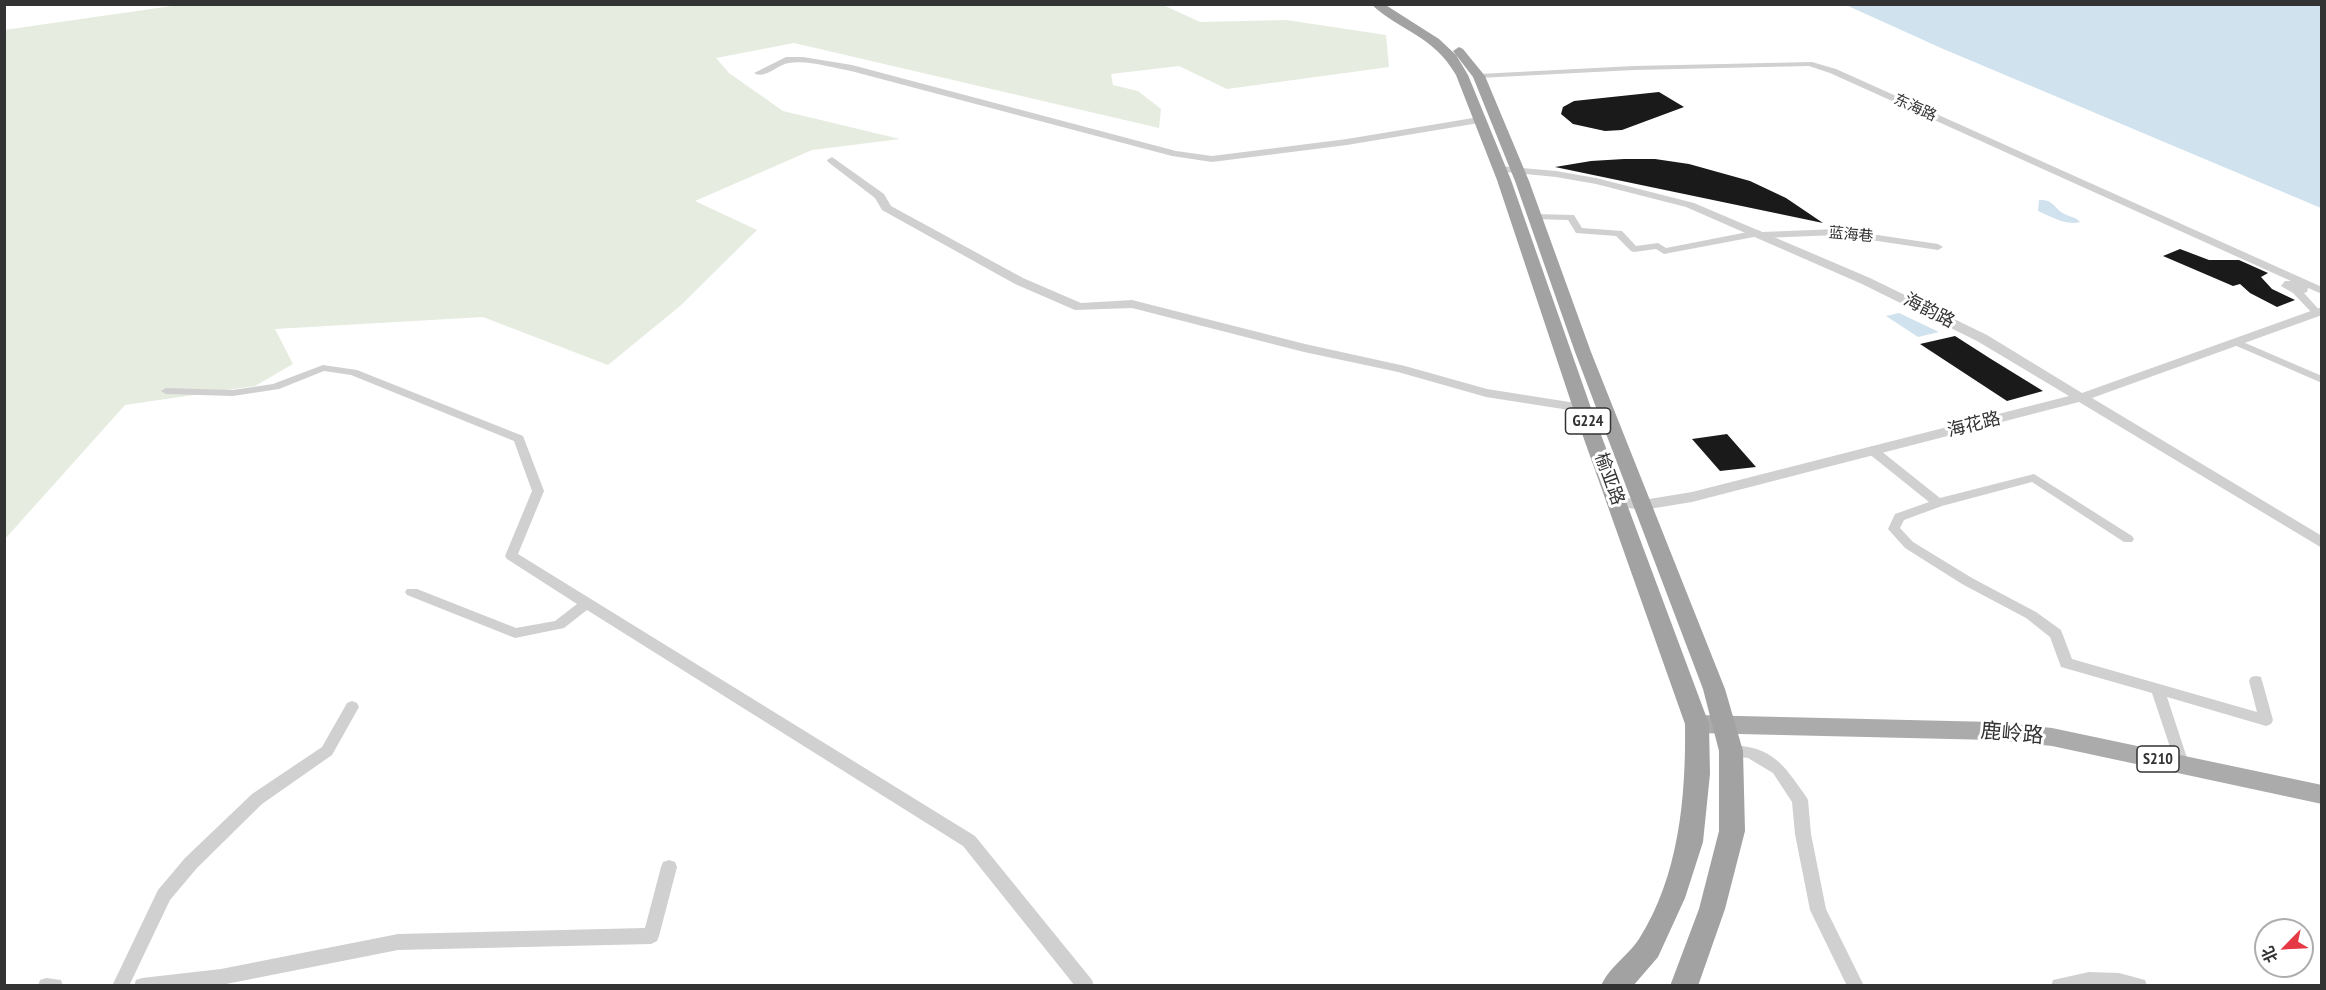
<!DOCTYPE html>
<html>
<head>
<meta charset="utf-8">
<style>
  body { margin:0 }
  #map { position:relative; width:2326px; height:990px; overflow:hidden; background:#fff; font-family:"PT Sans Narrow","Noto Sans SC",sans-serif }
  canvas { display:block }
  .frame { position:absolute; inset:0; border:6px solid #333; pointer-events:none }
  .north { position:absolute; left:2254px; top:918px; width:60px; height:60px; box-sizing:border-box; background:#fff; border:2px solid #adadad; border-radius:50%; rotate:246deg; font-size:16px; font-weight:700; line-height:24px; text-align:center; color:#333 }
  .north::after { content:''; display:block; margin:auto; width:21px; height:27px; background:#e63946; clip-path:polygon(50% 0,100% 100%,50% 72%,0 100%) }
</style>
</head>
<body>
<div id="map">
<canvas width="2326" height="990"></canvas>
<div class="frame"></div>
<div class="north">北</div>
</div>
<script>
const ctx = document.querySelector('canvas').getContext('2d');
ctx.lineJoin = 'round';
function fill(path, color) {
  ctx.fillStyle = color;
  ctx.fill(path, 'evenodd');
}
function drawText(font, color, halo, rows, align = 'center') {
  ctx.font = font + ' "PT Sans Narrow","Noto Sans SC",sans-serif';
  ctx.lineWidth = 6;
  ctx.setLineDash([]);
  ctx.textBaseline = 'middle';
  ctx.strokeStyle = halo;
  ctx.fillStyle = color;
  for (const [text, x, y, turn = 0] of rows) {
    ctx.save();
    ctx.translate(x, y);
    ctx.rotate((+turn || 0) * Math.PI / 180);
    ctx.textAlign = isNaN(turn) ? turn : align;
    if (halo) ctx.strokeText(text, 0, 0);
    ctx.fillText(text, 0, 0);
    ctx.restore();
  }
}
function trace(path, color, width, dash) {
  ctx.strokeStyle = color;
  ctx.lineWidth = width;
  ctx.lineCap = dash ? 'butt' : 'round';
  ctx.setLineDash(dash || []);
  ctx.stroke(path);
}
const green = new Path2D(`
  M186 4H1161L1200 22 1286 20 1386 35 1389 67 1227 89 1179 66 1111 74 1113 85 1138 91 1161 109 1159 128 794 43 716 58 729 73 783 111 900 139 812 150 695 201 757 230 680 306 608 365 483 317 275 329 293 364 255 386 125 405 5 539 4 30Z`);
const water = new Path2D(`
  M1846 5H2321V208L1941 48Z
  M2039 200C2051 199 2053 205 2061 212 2068 217 2075 216 2080 222 2066 226 2050 216 2038 211Z
  M1899 313 1939 332 1918 337 1886 316Z`);
const building = new Path2D(`
  M1659 92 1684 107 1622 130 1605 131 1573 124 1561 114 1563 107 1574 101Z
  M1624 159H1655L1689 164 1750 181 1786 198 1823 223 1555 167 1591 161Z
  M2180 249 2209 260H2239L2268 273 2261 277 2272 289 2295 300 2277 307 2250 293 2240 284 2233 286 2163 256Z
  M1955 336 1991 359 2043 391 2007 401 1920 344Z
  M1727 434 1756 467 1720 471 1692 439Z`);
const minor = new Path2D(`
  M1812 62 1836 69 2322 287V294L2308 288 2307 292 2304 293 2322 313 2313 314 2293 293 2281 286 2285 281H2291L1830 73 1809 66 1634 70 1479 78 1475 76 1479 74 1634 66Z
  M1535 214 1574 215 1582 228 1622 231 1636 246 1658 243 1666 248 1758 230 1762 232 1837 229 1938 244 1943 247 1938 250 1837 235 1763 238 1759 236 1664 254 1656 249 1634 252 1631 251 1616 236 1576 233 1568 220 1532 219 1531 217Z
  M2236 339 2322 376V383L2232 344 2231 342Z
  M323 365 357 370 523 436 544 491 518 554 975 836 1092 980 1094 986H1075L963 846 587 610 564 628 515 638 407 595 405 592 407 589H417L516 628 555 621 577 604 507 559 505 556 532 491 514 441 351 375 324 371 279 389 233 396 166 394 161 391 166 388 233 390 273 384Z
  M1872 446 1876 447 1940 498 2034 474 2132 536 2134 539 2132 542H2124L2032 482 1942 506 1904 520 1900 528 1913 542 1972 578 2036 612 2061 630 2072 659 2257 712 2249 681 2251 677 2256 676 2261 677 2273 720 2271 724 2266 726 2167 697 2189 764 2187 768 2182 770 2177 768 2152 693 2061 667 2050 637 2026 618 1962 584 1905 548 1888 529 1895 514 1929 502 1868 453 1866 450Z
  M352 701 357 703 359 707 332 755 262 804 197 868 170 900 129 986H112L158 890 185 858 252 794 322 747 347 703Z
  M1731 745C1773 747 1783 764 1805 795L1808 800 1811 834 1826 909 1864 986H1847L1810 910 1795 834 1792 802 1773 773 1748 758 1726 755 1724 751 1726 747Z
  M669 860 675 862 677 867 659 936 657 941 651 944 398 950 221 985 134 986 136 980 142 978 221 969 398 934 645 928 661 867 663 862Z
  M2089 972 2119 973 2145 980 2147 986H2051L2053 980Z
  M46 978 61 980 63 986H38L40 980Z`);
const tertiary = new Path2D(`
  M786 57H803L852 65 1176 151 1212 156 1347 139 1479 117 1484 120 1479 123 1347 145 1212 162 1172 156 851 71C832 68 809 60 789 63 778 64 765 80 754 73Z
  M832 157 884 194 891 206 1023 278 1081 303 1132 300 1305 344 1405 366 1487 389 1582 404 1589 408 1582 412 1486 397 1398 372 1304 352 1132 308 1075 310 1015 284 882 210 875 198 828 162 827 160Z
  M1499 166 1556 171 1596 178 1694 203 1870 278 1987 335 2082 393 2322 307V315L2092 398 2322 536V548L2079 402 1692 502 1643 510 1613 506 1610 502 1618 497 1643 500 1692 492 2069 396 1977 341 1862 284 1686 207 1596 184 1556 177 1495 171 1494 169Z`);
const primary = new Path2D(`
  M1697 715 1993 722 2052 728 2322 785V804L2052 746 1993 740 1697 733 1689 730 1686 724 1689 718Z`);
const trunk = new Path2D(`
  M1371 4H1384L1439 39 1456 55 1468 75 1511 180 1591 408 1709 724 1710 774 1703 842 1685 898 1658 957 1633 986H1601C1609 967 1628 956 1639 939 1679 876 1686 797 1685 724L1573 408 1497 180 1456 75C1433 35 1401 32 1371 4Z
  M1459 47 1463 49 1485 76 1529 181 1591 352 1725 689 1743 751 1745 831 1725 909 1698 986H1670L1699 909 1719 831V751L1703 689 1575 352 1515 181 1473 77 1453 51Z`);
const farStreetnames = [
  ["东海路",1915,108,24],
  ["蓝海巷",1851,235,5]
];
const shields = [
  [1588,421,45],
  [2158,759,42]
];
const shieldNames = [
  ["G224",1588,421],
  ["S210",2158,759]
];
const streetNames = [
  ["海韵路",1929,311,27],
  ["海花路",1974,425,-14],
  ["榆亚路",1609,479,70]
];
const nearStreetnames = [
  ["鹿岭路",2012,734,5]
];
fill(green, '#e6ecdf');
fill(water, '#cfe2ee');
fill(building, '#1a1a1a');
fill(minor, '#d0d0d0');
fill(tertiary, '#d0d0d0');
fill(primary, '#ababab');
fill(trunk, '#a2a2a2');
drawText('15px', '#333', '#fff', farStreetnames);
for (const [x, y, w] of shields) {
  const box = new Path2D();
  box.roundRect(x - w / 2, y - 13, w, 26, 4.5);
  ctx.fillStyle = '#fff';
  ctx.fill(box);
  trace(box, '#333', 1.5);
}
drawText('bold 16px', '#333', null, shieldNames);
drawText('18px', '#333', '#fff', streetNames);
drawText('21px', '#333', '#fff', nearStreetnames);
</script>
</body>
</html>
